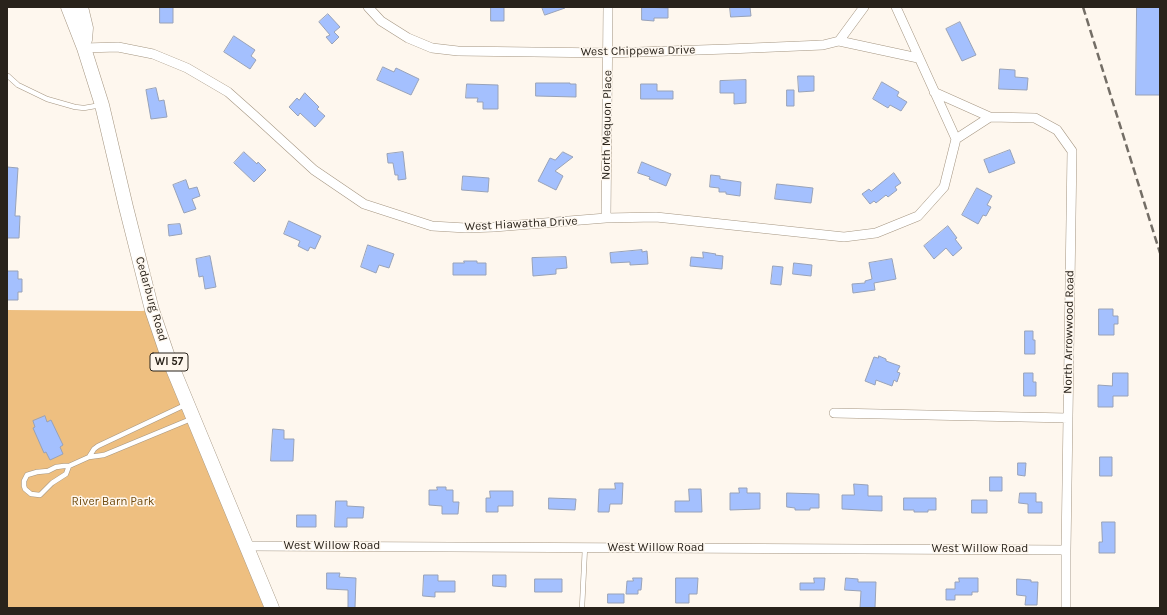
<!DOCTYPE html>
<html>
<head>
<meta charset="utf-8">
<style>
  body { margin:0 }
  #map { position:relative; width:1167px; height:615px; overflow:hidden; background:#fef7ee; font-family:Karla,sans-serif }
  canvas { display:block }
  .frame { position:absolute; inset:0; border:8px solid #29231b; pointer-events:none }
</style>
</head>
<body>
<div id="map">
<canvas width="1167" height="615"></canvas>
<div class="frame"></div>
</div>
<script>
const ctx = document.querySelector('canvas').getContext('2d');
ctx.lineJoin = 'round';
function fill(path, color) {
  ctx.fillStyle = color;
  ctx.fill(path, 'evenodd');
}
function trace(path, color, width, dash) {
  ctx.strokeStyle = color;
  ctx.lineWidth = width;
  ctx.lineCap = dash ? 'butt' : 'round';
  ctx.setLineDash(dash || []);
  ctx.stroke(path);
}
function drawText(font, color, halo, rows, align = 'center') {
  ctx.font = font + ' Karla,sans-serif';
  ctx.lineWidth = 3;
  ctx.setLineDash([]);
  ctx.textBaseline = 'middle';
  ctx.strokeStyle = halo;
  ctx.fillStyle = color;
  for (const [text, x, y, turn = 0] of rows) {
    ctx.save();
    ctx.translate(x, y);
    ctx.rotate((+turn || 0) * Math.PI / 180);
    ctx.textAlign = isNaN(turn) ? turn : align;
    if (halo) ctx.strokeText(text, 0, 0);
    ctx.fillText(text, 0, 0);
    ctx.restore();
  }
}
const green = new Path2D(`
  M7 310 142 311 152 310 272 608H7Z`);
const building = new Path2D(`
  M160 7H173V23H160Z
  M491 7H504V21H491Z
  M542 7H565V8L545 15Z
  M642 7 668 8V18H654V21L642 20Z
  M730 7H750L751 16 731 17Z
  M1137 7H1160V95H1136Z
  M328 14 340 27 334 32 339 37 332 44 326 37 330 35 319 22Z
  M960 22 976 55 962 61 946 29Z
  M234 36 255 50 251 56 256 60 250 69 224 52Z
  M383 67 394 72 396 68 419 79 411 95 377 80Z
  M1000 69 1015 70V77L1028 78 1027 90 999 89Z
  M798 76H814V91L799 92Z
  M746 80V103L734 104V93H720V81Z
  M882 82 899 92 897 96 907 102 901 111 890 105 888 108 873 99Z
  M536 83H570V84H576V97L536 96Z
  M467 84 498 85V109H483V102H477L478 98H466Z
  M641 84H657V91H673V99H641Z
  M156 88 159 101 164 100 167 117 151 119 146 90Z
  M787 90H794V106H787Z
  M305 93 319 107 317 109 325 116 315 127 300 113 298 116 289 107 297 98 299 100Z
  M1010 150 1015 163 989 173 984 160Z
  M244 152 257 164 258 162 266 170 254 182 234 163Z
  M403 152 406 179 398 180V175H395L393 163H388L387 154Z
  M563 152 573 157 555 171 563 176 556 190 538 181 550 158 555 160Z
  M642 162 671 174 666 186 649 179 650 177 638 173Z
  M7 167 18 168 15 216H20L19 238H7Z
  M894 173 901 183 895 187 897 190 888 197 886 195 876 203 874 201 870 204 862 194 869 189 871 191Z
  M711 175 720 176V179L741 182 740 196 726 194V192H719V188L710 187Z
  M463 176 489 178 488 192 462 190Z
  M186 180 189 189 197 187 200 196 192 199 196 209 184 213 173 185Z
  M777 184 813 188 811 203 775 199Z
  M977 188 992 196 987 205 991 207 986 216 983 215 978 224 962 215Z
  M289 221 321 236 315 249 310 247 308 251 298 246 300 241 284 234Z
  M180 224 182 234 169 236 168 225Z
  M948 226 957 238 955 239 962 248 953 256 946 248 934 259 924 246Z
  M368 245 394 254 389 268 379 265 376 273 361 267Z
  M642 250V252L647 251 648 264 630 265V262L611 263 610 253Z
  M703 252 716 254 715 255 723 256 722 269 690 266 691 257 703 258Z
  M210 256 216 287 205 289 203 276 199 277 196 259Z
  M566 257 567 268 556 269V274L533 276 532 258Z
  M892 259 896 279 874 283 875 290 853 293 852 284 865 283V281L872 279 869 263Z
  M464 261H477V263H486V275H453V263H464Z
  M794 263 812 265 811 276 793 274Z
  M773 266 783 267 781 285 771 284Z
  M7 271H18V279H22V292H18V300H7Z
  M1099 309H1113V316H1118V324H1114V335H1099Z
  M1025 331H1033V340H1035V354H1025Z
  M879 356 886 359V361L900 366 897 372 900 373 897 382 894 380 892 386 876 380 875 385 865 381 874 357 878 358Z
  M1024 373H1033V382H1036V396H1024Z
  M1113 373H1128V396H1113V407H1098V385L1112 386Z
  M45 416 47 422 51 420 63 445 60 447 63 454 50 460 46 452 44 453 33 428 35 427 33 421Z
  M273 429 284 430V439H294L293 461H271Z
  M1100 457H1112V476H1100Z
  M1018 463H1026L1025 476 1018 475Z
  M990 477H1002V491H990Z
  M615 483H623L622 504H610L609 512H598L599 489H615Z
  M854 484 868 485V496H882V511L842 509V495H854Z
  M437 487H446V490H453V502H459L458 514H442V506L429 505V490H437Z
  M739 488H747V493H760V509L730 510V493H739Z
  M689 489H701L702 512H675V501H689Z
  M490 491H513V506H498V512H486V498H490Z
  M787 493 819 494V508H810V510H795V508L787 507Z
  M1020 493H1036V502H1042V513H1028V504L1019 503Z
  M549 498 576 499 575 510 549 509Z
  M904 498H936V510H928V512H914V510H904Z
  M972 500H987V513H972Z
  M336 501H347V506L364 507 363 518H347V527H335Z
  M297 515H316V527H297Z
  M1102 522H1115V553H1099V542H1102Z
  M327 573H340L339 577 356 578 355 608H348V590L327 589Z
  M424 575H438V581H455V592H435V597L423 596Z
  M493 575H506V587L493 586Z
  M633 578H642L641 590H638V594H626L627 581H633Z
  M676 578H698L697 594H689V603H676Z
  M814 578H825L824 590H800V583H814Z
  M846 578 858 579V582H876L875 608H860L861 591 845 590Z
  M959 578H978V592H972V595H955V600H946V589H955V582H959Z
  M535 579H562V592H535Z
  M1017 579 1031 580V582H1038L1037 605H1025L1026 596 1017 595Z
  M608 594H624V603H608Z`);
const service = new Path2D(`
  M8 76 18 85 47 99 75 107 84 108 101 105
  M89 457 94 449 98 446 185 405
  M69 466 66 474 52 483 40 495 31 494 25 489 24 486V481L27 475 37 472 48 471 56 467 64 466H69L89 457 104 455 191 419
  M582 608 585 547`);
const minor = new Path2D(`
  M368 7 381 21 408 38 432 48 458 51 608 53 728 49 823 45 839 41 918 58
  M896 7 956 139
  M839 41 864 7
  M84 48 118 47 153 54 187 68 228 92 255 116 314 170 364 204 432 226 466 228 494 227 606 218 656 217 844 237 876 233 918 216 944 187 956 139 990 117
  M934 92 990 117 1035 118 1057 130 1072 151 1066 550V608
  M606 218 608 7
  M834 413 1068 418
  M246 546 1066 550`);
const primary = new Path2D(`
  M68 7 84 48 102 105 126 207 152 310 168 357 272 608
  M81 7 86 28 85 40`);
const rail = new Path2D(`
  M1083 7 1160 253`);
const shields = [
  [169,362,38]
];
const shieldNames = [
  ["WI 57",169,362]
];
const streetNames = [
  ["West Chippewa Drive",638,51,-1],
  ["North Mequon Place",607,125,-89],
  ["West Hiawatha Drive",521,224,-3],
  ["Cedarburg Road",151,299,74],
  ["North Arrowwood Road",1069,332,-89],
  ["West Willow Road",332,546],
  ["West Willow Road",656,548],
  ["West Willow Road",980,549]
];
const parkNames = [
  ["River Barn Park",113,502]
];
fill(green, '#eebf80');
fill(building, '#a4c0fe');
trace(building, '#98a2b8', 1);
trace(service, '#a59682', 5.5);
trace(minor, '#a59682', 10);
trace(primary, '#a59682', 15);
trace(service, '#fff', 4.5);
trace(minor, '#fff', 9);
trace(primary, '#fff', 14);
trace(rail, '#746e66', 2.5, [8, 4]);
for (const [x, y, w] of shields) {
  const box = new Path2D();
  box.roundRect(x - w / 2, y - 9, w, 18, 3);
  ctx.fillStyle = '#fef7ee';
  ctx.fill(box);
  trace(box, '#29231b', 1);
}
drawText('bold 11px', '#29231b', null, shieldNames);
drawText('12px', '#29231b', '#fef7ee', streetNames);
drawText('12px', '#724d11', '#fef7ee', parkNames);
</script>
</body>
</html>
